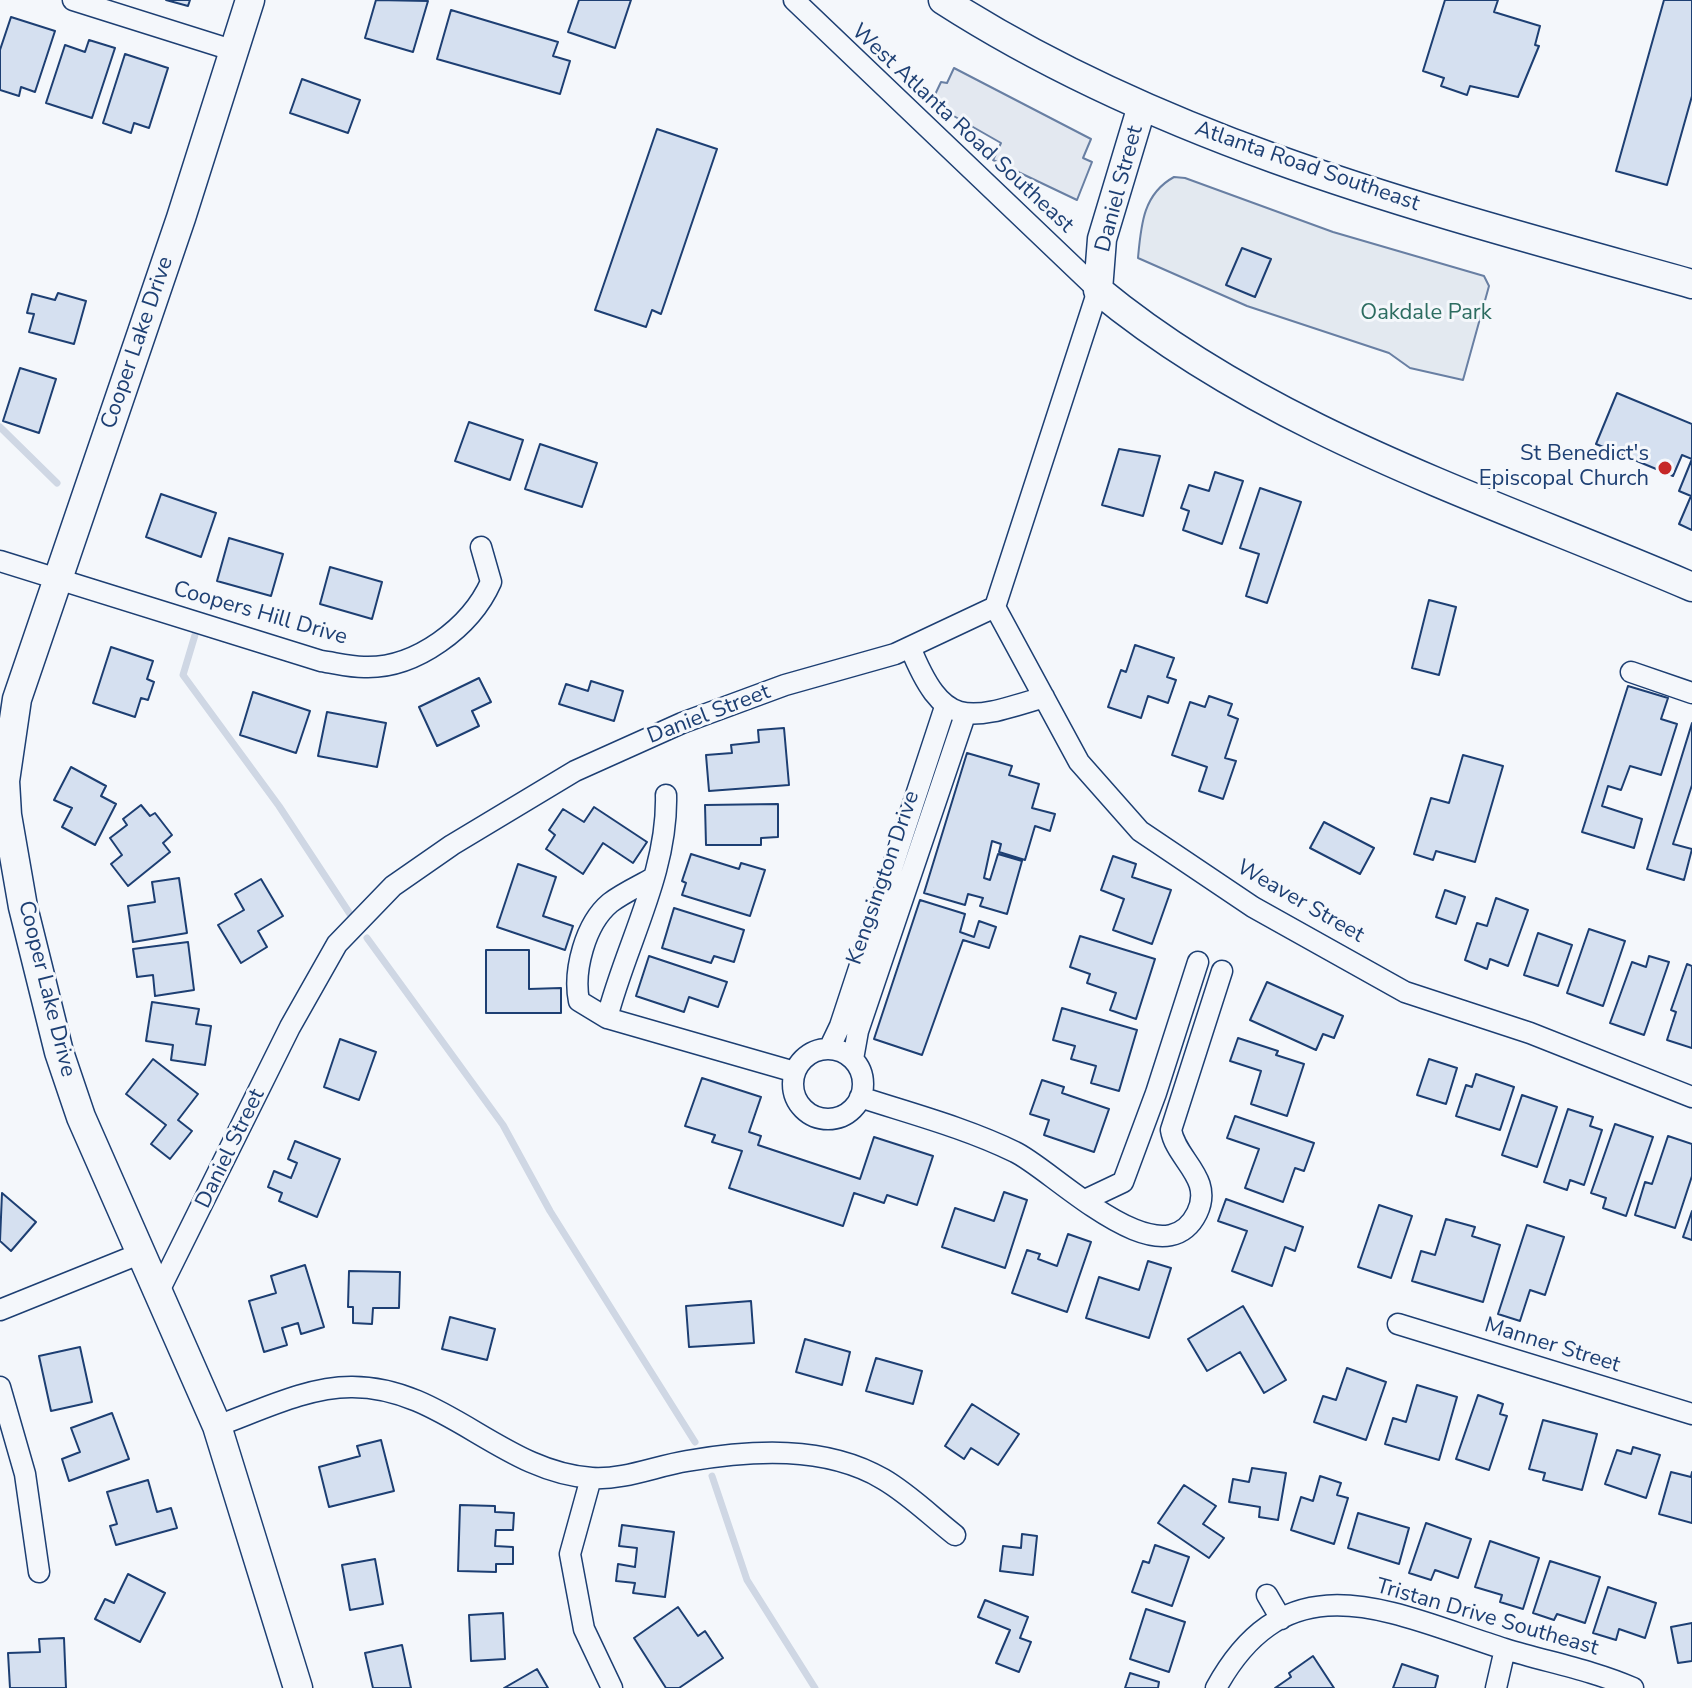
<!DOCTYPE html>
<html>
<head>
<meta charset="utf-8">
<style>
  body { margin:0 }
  canvas { display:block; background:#f4f7fb }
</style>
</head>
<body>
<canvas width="1692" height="1688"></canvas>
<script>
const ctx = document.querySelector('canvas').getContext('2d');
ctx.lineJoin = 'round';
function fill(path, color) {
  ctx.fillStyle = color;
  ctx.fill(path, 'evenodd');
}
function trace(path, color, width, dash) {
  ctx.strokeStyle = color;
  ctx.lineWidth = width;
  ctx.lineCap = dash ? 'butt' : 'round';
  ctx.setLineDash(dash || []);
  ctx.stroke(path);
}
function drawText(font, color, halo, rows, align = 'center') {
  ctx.font = font + ' "Nunito Sans",sans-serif';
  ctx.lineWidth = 6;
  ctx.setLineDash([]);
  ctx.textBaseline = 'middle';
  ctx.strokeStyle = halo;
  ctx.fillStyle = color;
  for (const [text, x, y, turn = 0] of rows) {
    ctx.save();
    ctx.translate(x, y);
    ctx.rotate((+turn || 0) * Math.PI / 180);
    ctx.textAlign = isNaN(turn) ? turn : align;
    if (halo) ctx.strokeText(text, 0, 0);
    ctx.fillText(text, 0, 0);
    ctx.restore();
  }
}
const green = new Path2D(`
  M1174 177 1185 178 1333 232 1484 276 1489 286 1463 380 1410 368 1389 353 1247 306 1138 258C1141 225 1143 194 1174 177Z`);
const parking = new Path2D(`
  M954 68 1091 139 1083 158 1092 162 1077 200 993 160 1001 143 931 103 941 82 947 83Z`);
const stream = new Path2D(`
  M0 427 57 483
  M195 635 183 675 279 806 350 914
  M367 938 503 1125 550 1211 695 1442
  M712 1476 747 1580 815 1688`);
const building = new Path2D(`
  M166 0H190L188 6Z
  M376 0 428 1 413 52 365 38Z
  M579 0H631L615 48 568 32Z
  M1445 0H1498L1494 12 1540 26 1535 45 1539 46 1518 97 1470 86 1467 95 1441 86 1444 78 1423 71Z
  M1664 0H1692V96L1667 185 1616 171Z
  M451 10 558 42 553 56 570 61 560 94 437 59Z
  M11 17 55 31 35 92 21 87 19 96 0 90V50Z
  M89 40 115 48 92 118 46 103 65 45 85 52Z
  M125 54 168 68 149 128 134 123 131 133 103 123Z
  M302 79 360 100 348 133 290 113Z
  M657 129 717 149 661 314 652 310 646 327 595 310Z
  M1242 248 1271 259 1255 297 1226 285Z
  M58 293 86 301 74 344 29 332 34 314 27 313 32 294 55 300Z
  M20 368 56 379 39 433 3 421Z
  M1617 393 1692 424V530L1679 524 1691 496 1679 491 1692 459 1682 455 1673 476 1596 444Z
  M469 422 523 440 510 480 455 461Z
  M540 444 597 463 582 507 525 489Z
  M1119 449 1160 456 1143 516 1102 505Z
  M1215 472 1243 481 1222 544 1183 530 1189 511 1181 508 1189 485 1209 491Z
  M1260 488 1301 502 1267 603 1246 596 1259 554 1240 548Z
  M161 494 216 513 201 557 146 537Z
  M229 538 283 554 271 596 217 581Z
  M330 567 382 582 372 619 320 604Z
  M1429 600 1456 607 1439 675 1412 668Z
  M1135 645 1174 658 1167 677 1176 680 1168 703 1148 696 1141 718 1108 707 1121 670 1126 672Z
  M111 647 153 661 147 679 154 682 148 700 141 698 135 717 93 703Z
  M479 678 491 702 472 711 479 726 437 746 419 707Z
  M591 681 623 691 614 721 559 704 566 684 588 691Z
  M1628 686 1668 698 1661 719 1677 724 1661 775 1630 766 1621 790 1608 786 1602 806 1642 819 1634 848 1582 832Z
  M253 692 310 711 296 753 240 735Z
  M1209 696 1232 704 1228 715 1238 719 1225 758 1236 761 1223 799 1199 791 1207 767 1172 755 1190 702 1205 707Z
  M327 712 386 723 377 767 318 756Z
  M1692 723V785L1673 844 1692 849 1684 880 1647 869Z
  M784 728 789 785 709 791 706 755 732 753 731 745 759 742 758 730Z
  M967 753 1012 766 1009 775 1039 784 1032 808 1055 814 1050 831 1035 826 1025 860 999 852 1001 844 992 841 984 878 990 880 998 854 1022 861 1007 914 980 906 983 898 968 894 965 905 924 893Z
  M1463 755 1503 766 1475 862 1436 851 1433 860 1414 854 1431 798 1449 803Z
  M71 767 106 786 101 796 116 804 95 845 62 827 72 808 54 800Z
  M778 804V837L761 838V845H706L705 805Z
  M141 805 150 816 155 813 172 835 163 843 170 852 128 886 111 864 122 855 110 838 127 825 123 819Z
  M594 807 647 842 633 863 603 843 583 874 546 849 555 835 549 830 563 809 584 822Z
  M1324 822 1374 848 1360 874 1310 848Z
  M691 854 739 869 741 863 765 870 750 916 682 895 686 883 682 881Z
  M1113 856 1136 864 1132 877 1171 890 1152 944 1113 930 1124 899 1101 890Z
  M518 864 556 877 543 916 573 926 565 950 497 927Z
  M179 878 187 933 133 942 128 906 155 902 152 882Z
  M261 879 283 916 258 931 267 947 241 963 218 925 244 910 235 894Z
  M1445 890 1465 897 1456 924 1436 917Z
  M1496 898 1528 910 1508 966 1490 959 1487 969 1465 960 1477 923 1487 926Z
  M920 900 965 914 960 932 974 937 979 921 996 927 989 948 963 940 922 1055 874 1039Z
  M674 908 744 930 734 962 714 956 711 963 662 948Z
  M1589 929 1625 941 1603 1006 1567 993Z
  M1538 933 1572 945 1558 986 1524 975Z
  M1080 936 1155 959 1136 1019 1110 1010 1116 993 1087 983 1090 974 1070 967Z
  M188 942 194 990 155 996 153 975 137 977 133 949Z
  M486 950H529V989L561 988V1013H486Z
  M649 956 727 982 718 1007 689 997 684 1012 636 996Z
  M1649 956 1669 962 1644 1035 1610 1023 1632 962 1646 967Z
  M1687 964 1692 966V1048L1667 1040 1676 1012 1671 1010Z
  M1267 982 1343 1016 1334 1038 1323 1034 1316 1050 1250 1020Z
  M152 1002 199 1009 196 1024 211 1026 205 1065 171 1060 173 1045 146 1041Z
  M1062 1008 1137 1030 1119 1091 1091 1083 1096 1066 1071 1059 1075 1046 1053 1040Z
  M1238 1038 1278 1051 1276 1055 1304 1064 1287 1116 1251 1104 1261 1071 1230 1061Z
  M340 1039 376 1052 359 1100 324 1087Z
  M153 1059 198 1094 178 1120 192 1131 170 1159 151 1144 166 1125 126 1094Z
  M1429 1059 1457 1068 1446 1104 1417 1095Z
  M1476 1074 1514 1087 1500 1130 1456 1116 1466 1085 1472 1087Z
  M702 1078 761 1097 749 1132 761 1136 758 1145 860 1179 874 1137 933 1156 917 1205 887 1195 884 1203 854 1193 843 1226 729 1188 742 1151 712 1142 715 1135 685 1126Z
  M1042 1080 1064 1087 1062 1093 1109 1109 1094 1152 1044 1135 1049 1120 1030 1114Z
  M1522 1095 1557 1107 1537 1167 1502 1155Z
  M1568 1109 1593 1117 1590 1126 1602 1130 1584 1185 1570 1180 1567 1190 1544 1182Z
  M1235 1116 1314 1143 1304 1171 1295 1168 1283 1202 1245 1188 1259 1149 1227 1138Z
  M1615 1124 1653 1137 1626 1216 1603 1208 1606 1198 1591 1193Z
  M1668 1136 1692 1144V1176L1675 1228 1635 1215 1645 1182 1652 1184Z
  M295 1141 340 1159 317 1217 279 1201 282 1193 268 1187 274 1171 291 1178 297 1163 288 1159Z
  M1004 1192 1027 1200 1005 1268 942 1247 955 1208 994 1221Z
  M2 1193 36 1222 11 1251 0 1241Z
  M1226 1199 1303 1227 1295 1251 1285 1247 1272 1286 1232 1271 1247 1231 1218 1221Z
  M1379 1205 1412 1216 1391 1278 1358 1267Z
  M1692 1211V1240L1683 1237Z
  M1446 1219 1475 1227 1472 1236 1500 1245 1483 1302 1412 1281 1421 1251 1435 1255Z
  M1527 1225 1564 1237 1545 1295 1530 1290 1520 1321 1498 1314Z
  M1068 1234 1091 1242 1067 1312 1012 1293 1027 1250 1040 1254 1038 1259 1057 1266Z
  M1148 1261 1171 1268 1149 1338 1086 1318 1099 1277 1139 1290Z
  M305 1265 324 1327 301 1334 298 1323 282 1328 287 1345 264 1352 249 1301 276 1293 271 1276Z
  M349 1271 400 1272 399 1308H373L372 1324 353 1323V1307H348Z
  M751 1301 754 1343 689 1347 686 1306Z
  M1243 1306 1286 1380 1264 1393 1240 1352 1207 1371 1188 1339Z
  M450 1317 495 1329 487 1360 442 1349Z
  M805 1339 850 1352 842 1385 796 1372Z
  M80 1347 92 1402 51 1411 39 1356Z
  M876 1358 922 1371 913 1404 866 1391Z
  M1347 1368 1386 1382 1366 1440 1314 1422 1323 1396 1336 1400Z
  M1417 1385 1457 1397 1439 1460 1385 1444 1393 1418 1406 1422Z
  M1478 1395 1503 1404 1500 1414 1507 1416 1489 1470 1456 1459Z
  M972 1404 1019 1434 998 1465 971 1448 964 1459 945 1446Z
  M112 1413 129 1459 69 1481 62 1459 80 1452 71 1428Z
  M1543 1420 1597 1434 1582 1490 1543 1480 1545 1473 1529 1469Z
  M381 1440 394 1491 329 1507 319 1467 360 1456 357 1446Z
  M1633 1447 1660 1455 1646 1498 1605 1484 1617 1450 1631 1454Z
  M1252 1468 1286 1473 1278 1520 1259 1517 1260 1507 1229 1502 1233 1479 1249 1482Z
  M1671 1472 1691 1477 1692 1472V1523L1659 1514Z
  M1320 1476 1341 1483 1337 1495 1348 1498 1334 1544 1291 1530 1301 1497 1313 1501Z
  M148 1480 157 1512 171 1508 177 1528 116 1545 110 1526 117 1524 107 1492Z
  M1184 1485 1216 1506 1203 1524 1224 1538 1209 1558 1158 1523Z
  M460 1505 495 1506V1512L514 1513 513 1530H496L495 1546 513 1547V1564H496V1572L458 1571Z
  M1358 1513 1409 1528 1399 1564 1348 1548Z
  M1426 1523 1471 1539 1458 1578 1435 1570 1431 1580 1409 1573Z
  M622 1525 674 1532 665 1597 633 1593 635 1583 616 1581 618 1564 635 1567 637 1548 619 1546Z
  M1022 1534 1037 1536 1033 1575 1000 1571 1003 1546 1021 1548Z
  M1490 1541 1539 1558 1523 1609 1500 1602 1502 1595 1475 1587Z
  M1155 1545 1189 1557 1172 1606 1132 1592 1143 1561 1149 1563Z
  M375 1559 383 1604 350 1610 342 1565Z
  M1550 1561 1600 1577 1585 1623 1557 1614 1554 1620 1533 1613Z
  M128 1574 165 1593 140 1642 95 1619 105 1599 114 1603Z
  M1608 1587 1656 1603 1645 1638 1619 1629 1616 1640 1593 1633Z
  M985 1600 1028 1617 1020 1638 1031 1642 1019 1672 996 1663 1010 1630 978 1617Z
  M678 1607 698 1636 705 1631 723 1658 679 1688H666L634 1638Z
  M1146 1609 1185 1622 1169 1672 1130 1659Z
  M503 1613 505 1659 471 1661 469 1615Z
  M1692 1623V1661L1678 1663 1671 1627Z
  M64 1638 66 1688H10L8 1653 40 1652 39 1639Z
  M402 1645 411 1688H373L365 1653Z
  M1313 1656 1334 1688H1275L1291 1677 1289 1673Z
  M1402 1664 1438 1676 1435 1688H1393Z
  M537 1669 548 1688H504Z
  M1130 1673 1159 1682 1158 1688H1125Z`);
const street = new Path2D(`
  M73 0 235 51
  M0 561 321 661C335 663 350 667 364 667 416 669 471 627 491 582L481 547
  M995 607 1079 762 1140 831 1253 907 1405 992 1530 1033 1692 1097
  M910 647C944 730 966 721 1044 697
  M1631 672 1692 693
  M653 878C639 886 623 893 610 903 585 924 573 971 579 1001L607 1018 795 1072
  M607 1018C626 944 668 873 666 795
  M829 1049 840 1026 945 707
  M793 1084a35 35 0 1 1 70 0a35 35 0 1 1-70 0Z
  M853 1059 858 1031 965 715
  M860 1097C912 1114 966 1128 1015 1152 1052 1169 1162 1284 1197 1213 1214 1178 1176 1160 1171 1130L1222 971
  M1085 1200 1123 1182 1156 1093 1198 962
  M159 1291 290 1027 337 944 393 886 452 845 575 771 682 723 785 685 895 654 995 607 1098 290 794 0
  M0 1310 139 1254
  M1398 1324 1692 1414
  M0 1387 25 1474 39 1572
  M217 1426C259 1411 306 1387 351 1387 443 1386 501 1472 592 1478 624 1480 656 1466 687 1461 751 1450 825 1445 883 1479 909 1494 932 1517 955 1535
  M591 1478 570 1554 584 1629 612 1688
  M1267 1595 1281 1619
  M1216 1688C1289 1555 1393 1614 1505 1649 1547 1662 1592 1670 1633 1688
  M1496 1688 1505 1649`);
const secondary = new Path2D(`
  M250 0 181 218 17 699 5 781 7 815 23 907 59 1052 81 1117 217 1426 298 1688
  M943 0C1170 146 1435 212 1692 284
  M1142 106 1102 239 1098 290C1270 432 1490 500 1692 587`);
const markers = [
  [1665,468,8,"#c62828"]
];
const streetNames = [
  ["West Atlanta Road Southeast",962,129,43],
  ["Atlanta Road Southeast",1307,167,19],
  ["Daniel Street",1120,189,-75],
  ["Cooper Lake Drive",138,343,-71],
  ["Coopers Hill Drive",260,614,16],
  ["Daniel Street",709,715,-21],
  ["Kengsington Drive",884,878,-71],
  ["Weaver Street",1300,902,30],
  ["Cooper Lake Drive",46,989,76],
  ["Daniel Street",231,1149,-64],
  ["Manner Street",1552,1346,17],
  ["Tristan Drive Southeast",1487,1618,16]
];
const parkNames = [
  ["Oakdale Park",1426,314]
];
const poiNames = [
  ["St Benedict's",1649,455],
  ["Episcopal Church",1649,480]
];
fill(green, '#e3e9f0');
trace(green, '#687fa3', 2);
fill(parking, '#e3e8f0');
trace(parking, '#687fa3', 2);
trace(stream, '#cfd7e4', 7);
fill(building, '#d5e0f0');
trace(building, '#1d3f73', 2);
trace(street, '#1d3f73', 23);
trace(secondary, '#1d3f73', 31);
trace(street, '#f4f7fb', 20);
trace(secondary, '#f4f7fb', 28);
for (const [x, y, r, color] of markers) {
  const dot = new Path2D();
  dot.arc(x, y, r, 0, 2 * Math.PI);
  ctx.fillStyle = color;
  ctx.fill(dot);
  trace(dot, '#f4f7fb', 3);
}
drawText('22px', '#1d3f73', '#f4f7fb', streetNames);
drawText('22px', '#2c6c60', '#f4f7fb', parkNames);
drawText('22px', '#1d3f73', '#f4f7fb', poiNames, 'right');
</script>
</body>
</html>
